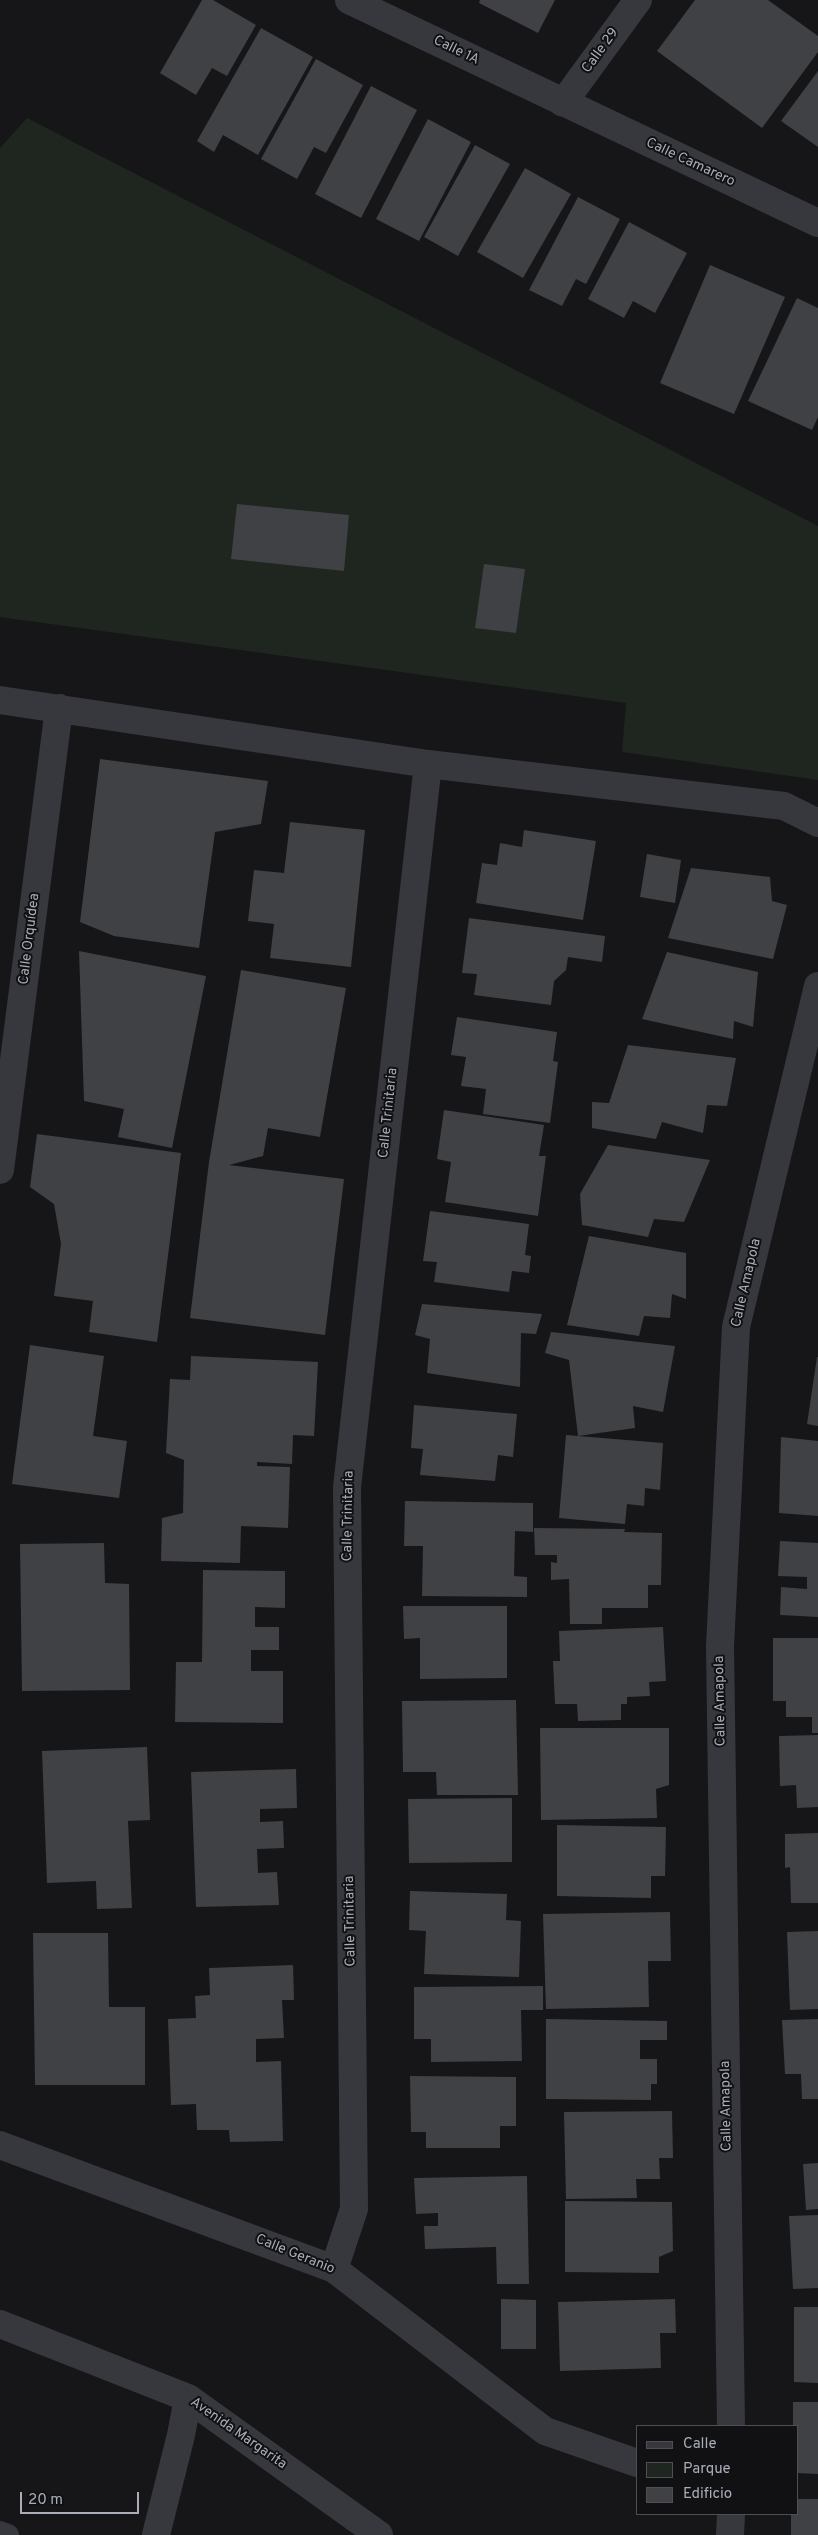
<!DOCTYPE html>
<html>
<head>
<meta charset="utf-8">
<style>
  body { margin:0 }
  #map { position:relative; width:818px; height:2535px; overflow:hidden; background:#161618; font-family:Overpass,sans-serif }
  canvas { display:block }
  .legend { position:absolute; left:636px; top:2425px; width:162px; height:90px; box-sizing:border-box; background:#111113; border:1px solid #4d4f55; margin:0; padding:6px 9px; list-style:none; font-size:15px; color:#a8adb8 }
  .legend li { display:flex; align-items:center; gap:10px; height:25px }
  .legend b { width:25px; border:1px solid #4d4f55 }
  .scale { position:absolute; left:20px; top:2492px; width:119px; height:22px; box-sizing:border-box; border:2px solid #a8adb8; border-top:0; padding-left:6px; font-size:15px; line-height:18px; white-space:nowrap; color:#a8adb8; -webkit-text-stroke:4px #111113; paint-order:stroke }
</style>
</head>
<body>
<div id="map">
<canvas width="818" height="2535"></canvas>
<ul class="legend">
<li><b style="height:6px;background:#37383d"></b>Calle</li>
<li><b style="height:14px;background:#1e261f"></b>Parque</li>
<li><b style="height:14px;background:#404145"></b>Edificio</li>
</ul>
<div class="scale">20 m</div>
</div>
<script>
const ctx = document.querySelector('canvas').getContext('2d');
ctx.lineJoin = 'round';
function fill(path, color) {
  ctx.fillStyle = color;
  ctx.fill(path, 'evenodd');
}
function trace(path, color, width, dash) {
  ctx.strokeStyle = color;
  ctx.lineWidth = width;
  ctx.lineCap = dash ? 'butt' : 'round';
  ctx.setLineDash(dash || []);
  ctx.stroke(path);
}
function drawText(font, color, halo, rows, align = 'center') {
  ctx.font = font + ' Overpass,sans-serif';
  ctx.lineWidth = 4;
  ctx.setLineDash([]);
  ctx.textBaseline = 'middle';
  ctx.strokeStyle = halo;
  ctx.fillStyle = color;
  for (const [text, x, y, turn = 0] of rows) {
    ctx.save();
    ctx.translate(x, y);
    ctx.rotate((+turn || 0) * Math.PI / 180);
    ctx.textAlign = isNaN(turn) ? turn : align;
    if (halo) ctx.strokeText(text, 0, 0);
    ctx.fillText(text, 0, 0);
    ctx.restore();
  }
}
const green = new Path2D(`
  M27 118 818 526V780L622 752 626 703 0 617V148Z`);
const building = new Path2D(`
  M202 0H213L256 25 227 76 212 68 196 95 160 73Z
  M480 0H555L538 33 479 3Z
  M695 0H768L818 36V52L762 128 657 51Z
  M261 28 313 57 258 155 223 135 214 152 197 141Z
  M316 59 363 85 326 153 314 147 297 179 261 159Z
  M818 71V147L781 121Z
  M371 86 417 110 361 218 315 194Z
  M428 119 471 142 419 241 376 219Z
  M475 145 510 164 458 256 424 237Z
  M525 168 571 194 523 278 477 252Z
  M578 197 620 219 586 284 576 279 562 306 529 290Z
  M629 222 687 253 655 313 633 301 624 318 588 299Z
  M710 265 785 297 734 414 660 383Z
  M797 298 818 308V417L812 430 748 401Z
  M237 504 349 515 344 571 231 559Z
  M484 564 525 569 516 633 475 628Z
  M100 759 268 781 261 824 215 832 199 948 114 936 80 922Z
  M290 822 365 830 351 967 270 958 274 924 248 921 254 870 284 873Z
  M524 830 596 841 583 920 476 903 482 863 497 865 500 843 522 847Z
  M647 854 681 860 675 903 640 897Z
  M691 868 770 877 772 901 787 905 773 959 668 938Z
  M469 918 605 936 602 962 568 957 566 970 554 981 551 1005 474 995 477 974 462 973Z
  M79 951 206 976 172 1148 118 1137 124 1109 84 1101Z
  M667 952 758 972 753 1027 734 1021 733 1039 642 1019Z
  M241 970 346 988 320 1137 268 1128 263 1156 229 1165 344 1179 325 1335 190 1318 209 1162Z
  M457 1017 557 1032 553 1061 558 1062 550 1123 483 1114 486 1089 461 1086 466 1057 451 1055Z
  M628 1045 736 1058 727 1106 707 1105 703 1133 662 1122 656 1139 592 1128V1102L609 1103Z
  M444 1110 544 1125 539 1156H546L538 1216 445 1202 451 1162 437 1159Z
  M37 1134 181 1153 157 1342 89 1332 93 1301 54 1296 61 1244 54 1204 30 1187Z
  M608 1145 710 1160 684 1222 654 1219 648 1237 582 1225 580 1194Z
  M430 1211 529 1224 525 1255 531 1256 529 1273 512 1271 509 1292 434 1282 437 1262 423 1261Z
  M589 1236 686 1253V1299L672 1294 670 1318 644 1316 639 1336 567 1325Z
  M422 1304 542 1314 536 1334 521 1333 520 1387 427 1373 430 1339 415 1335Z
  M551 1332 675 1346 663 1412 633 1406 635 1428 578 1436 569 1360 545 1353Z
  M30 1345 104 1356 93 1436 127 1441 119 1498 12 1484Z
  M191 1356 318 1362 314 1436 293 1435 292 1464 257 1462V1466L290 1467 288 1528 241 1526 240 1563 161 1561 162 1518 183 1513 184 1460 166 1453 170 1379 190 1380Z
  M817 1357H818V1426L807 1424Z
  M414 1405 517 1414 513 1457 498 1455 495 1481 420 1475 423 1449 411 1448Z
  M566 1435 663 1443 660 1490 645 1488 644 1506 627 1504 625 1524 559 1518Z
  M781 1437 818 1441V1516L779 1513Z
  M405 1501 533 1503V1532L515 1531 514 1576 527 1577V1597L422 1596 423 1546H404Z
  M534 1528 625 1529 624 1532 662 1533 661 1585H648V1608H602V1624H570L569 1579 551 1580V1562L557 1563V1555H535Z
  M780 1541 818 1543V1617L780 1615 781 1587 807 1589V1577L778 1576Z
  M104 1543 105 1583 129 1584 130 1690 22 1691 20 1544Z
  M203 1570 285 1571V1608L255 1607V1627H279V1650H251V1671H283V1723L175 1722 176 1662H202Z
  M403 1606H507V1678L420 1679V1638L404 1639Z
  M663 1627 666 1681 649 1682 650 1696 627 1697V1704H621V1720L578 1721 577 1704H555L553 1661H560L559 1631Z
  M773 1638H818V1733H812V1717H786V1701H773Z
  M516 1700 518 1795H437L436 1772H403L402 1701Z
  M540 1728H669V1785L656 1789 657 1818 541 1820Z
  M818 1735V1807L797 1808 796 1785 780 1786 779 1736Z
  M147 1747 150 1820 128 1821 132 1908 97 1909 96 1881 47 1883 42 1751Z
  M296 1769 297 1808 260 1809V1822L283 1821 284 1848 257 1849 258 1873 277 1872 279 1905 196 1907 191 1772Z
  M512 1798V1862L409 1863 408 1799Z
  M557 1825 666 1827 665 1876H651V1898L557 1896Z
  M818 1833V1903H791L790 1867 785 1868V1834Z
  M410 1891 507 1894 506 1920 521 1921 519 1977 424 1974 426 1931 409 1930Z
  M670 1912 671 1961H648L649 2007 546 2009 543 1914Z
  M818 1931V2009L790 2010 787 1932Z
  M33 1933H108L109 2007H145V2085H35Z
  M293 1965 294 2000H282L284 2038 256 2039V2062L281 2061 283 2141 230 2142 229 2130H197L196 2104 171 2105 168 2019 196 2018 195 1996 210 1995 209 1968Z
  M543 1986V2010H521L522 2061 431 2062V2039H414V1987Z
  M546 2019 667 2021V2040H640V2059H657V2084H651V2100L546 2099Z
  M818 2019V2099H802L801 2074H785L782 2020Z
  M410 2076 516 2077V2126H500V2148H426V2132H411Z
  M672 2111 673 2158H659L660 2179H636L637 2198 566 2199 564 2112Z
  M818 2163V2209L806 2210 803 2164Z
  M527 2176 529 2284H497L496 2247 425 2249 424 2226H438V2213L416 2214 414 2178Z
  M565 2201 672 2202 673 2251 659 2257V2273L565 2272Z
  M818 2215V2288L793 2289 789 2216Z
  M501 2299 536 2300V2349H501Z
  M675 2299 676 2333H660L661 2368 560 2371 558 2302Z
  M794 2307H818V2383L794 2382Z
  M793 2402H818V2474L797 2473V2426H793Z
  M797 2499H818V2535H791V2514H797Z`);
const service = new Path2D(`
  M0 2532 8 2535`);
const minor = new Path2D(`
  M349 0 818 223
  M563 103 638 0
  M0 700 428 764 784 806 818 823
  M0 1170 59 708
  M0 2145 334 2269 545 2431 637 2463
  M334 2269 354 2209 347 1487 428 764
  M0 2324 188 2398 379 2535
  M731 2426 720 1646 736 1327 818 986
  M156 2535 181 2435 188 2398
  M730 2535 731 2514`);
const streetNames = [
  ["Calle 1A",456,51,26],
  ["Calle 29",601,51,-54],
  ["Calle Camarero",690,163,25],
  ["Calle Orquídea",30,939,-83],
  ["Calle Trinitaria",389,1113,-84],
  ["Calle Amapola",747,1283,-77],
  ["Calle Trinitaria",349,1516,-89],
  ["Calle Amapola",721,1701,-91],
  ["Calle Trinitaria",351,1921,-91],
  ["Calle Amapola",727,2106,-91],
  ["Calle Geranio",295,2255,22],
  ["Avenida Margarita",238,2434,35]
];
fill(green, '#1e261f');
fill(building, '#404145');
trace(service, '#37383d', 22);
trace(minor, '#37383d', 28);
drawText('14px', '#a8adb8', '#111113', streetNames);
</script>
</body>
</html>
